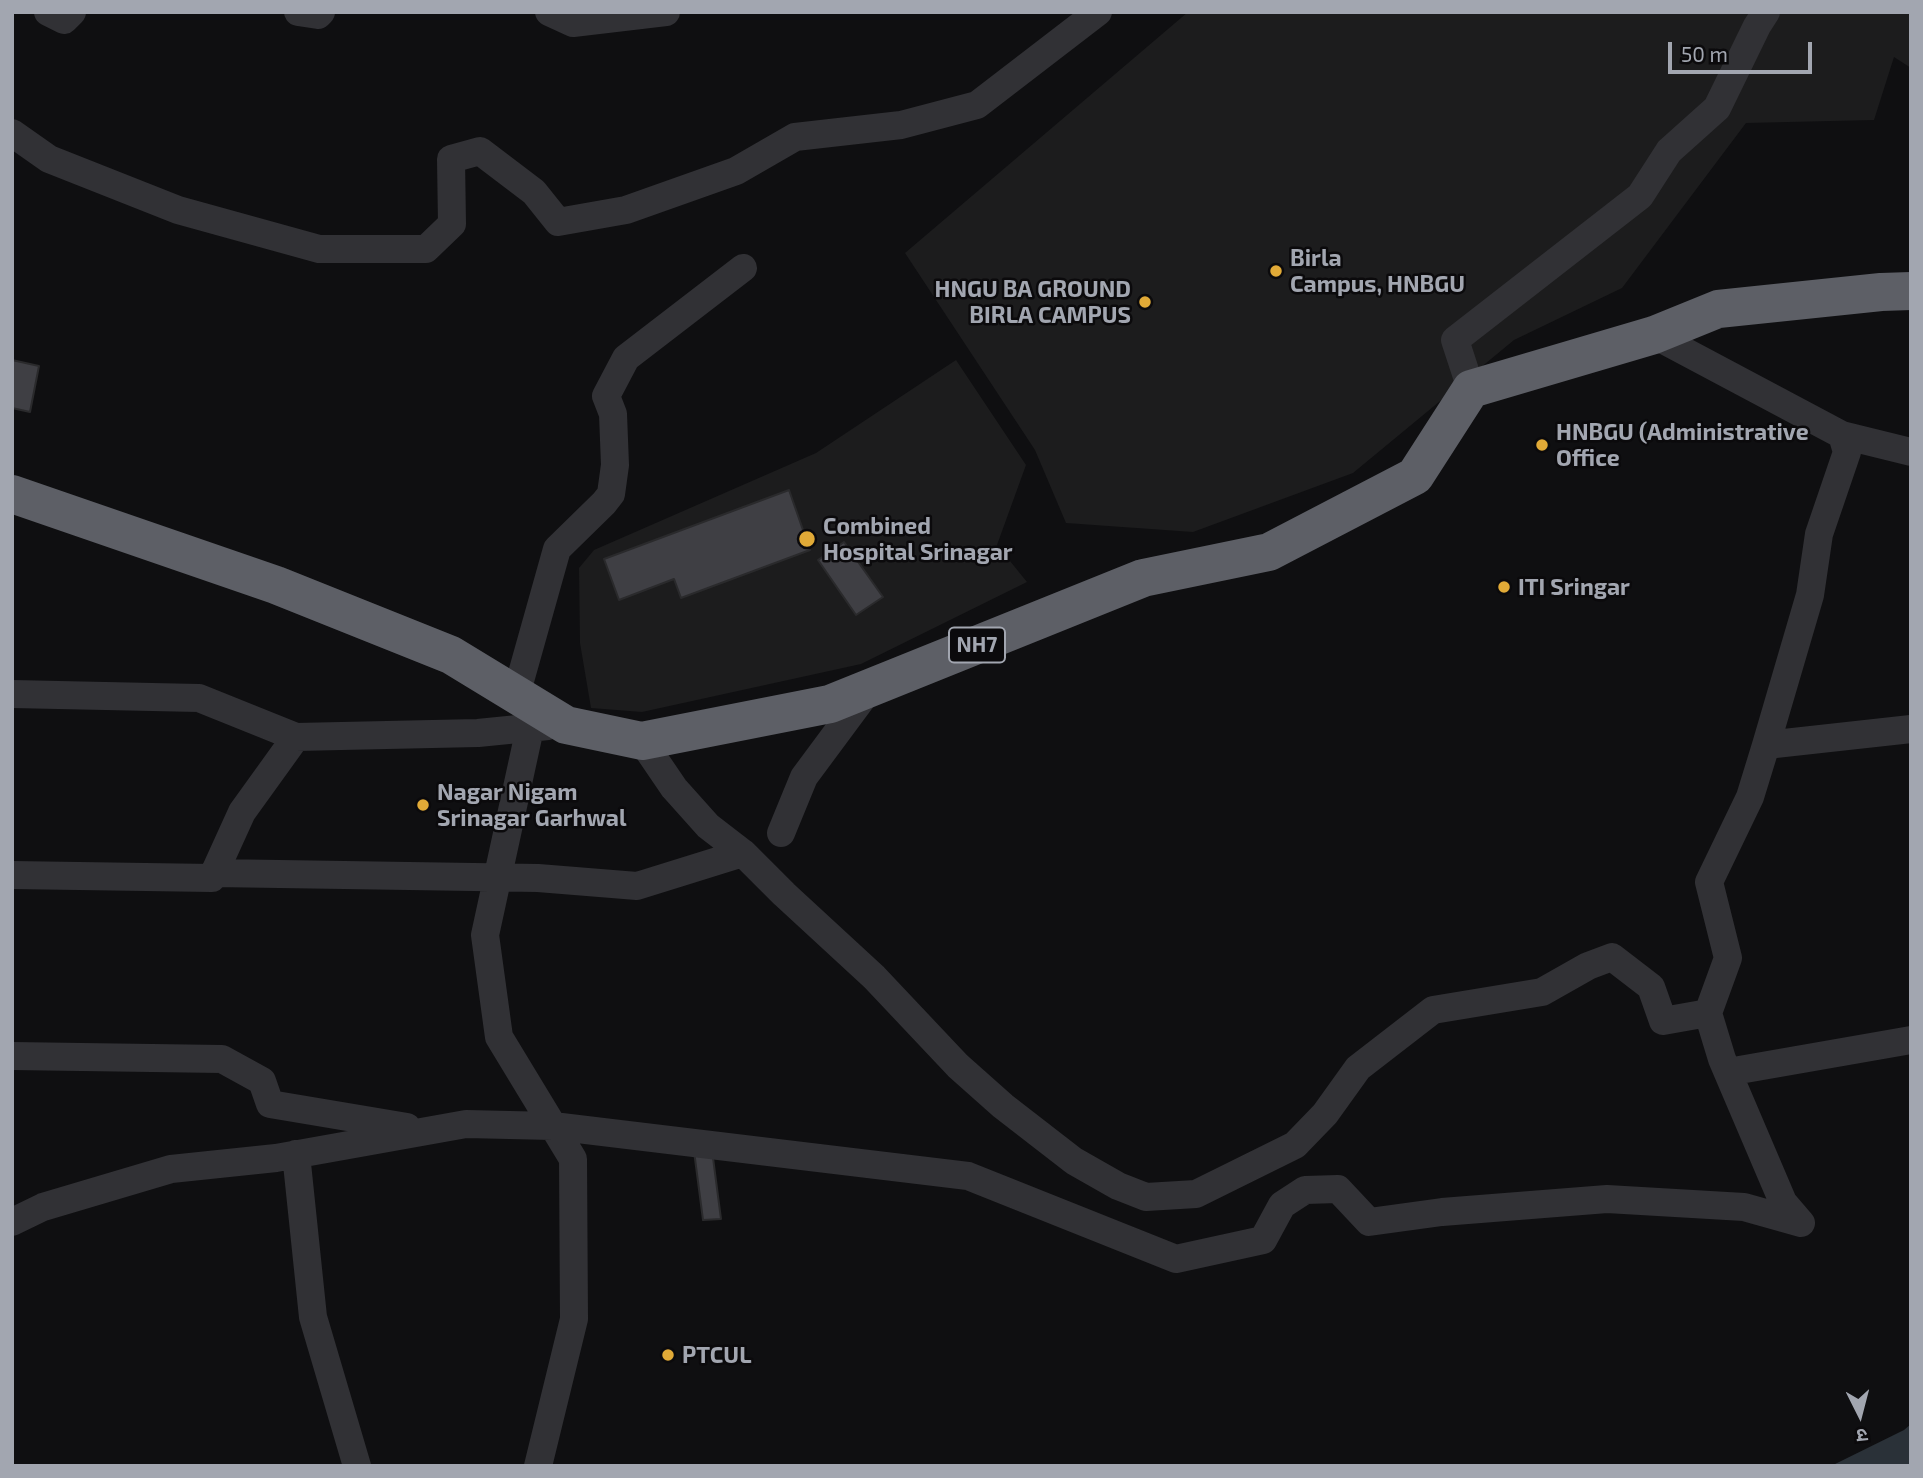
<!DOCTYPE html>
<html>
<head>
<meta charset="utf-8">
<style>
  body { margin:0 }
  #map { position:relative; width:1923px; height:1478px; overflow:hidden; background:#0f0f11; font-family:"Exo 2","Noto Sans Devanagari",sans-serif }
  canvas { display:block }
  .frame { position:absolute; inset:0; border:14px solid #a2a6b0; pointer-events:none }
  .north { position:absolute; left:1825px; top:1380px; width:70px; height:70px; -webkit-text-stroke:5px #0b0a0c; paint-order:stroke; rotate:174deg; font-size:19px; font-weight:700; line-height:28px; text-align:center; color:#a2a6b0 }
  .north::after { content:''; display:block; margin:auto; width:24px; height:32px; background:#a2a6b0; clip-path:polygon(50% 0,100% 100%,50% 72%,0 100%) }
  .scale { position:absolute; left:1668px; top:42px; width:144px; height:32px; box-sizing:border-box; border:4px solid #a2a6b0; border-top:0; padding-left:9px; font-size:21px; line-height:24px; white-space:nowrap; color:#a2a6b0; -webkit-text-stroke:5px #0b0a0c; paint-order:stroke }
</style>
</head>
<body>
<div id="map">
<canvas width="1923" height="1478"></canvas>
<div class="frame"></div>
<div class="north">उ</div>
<div class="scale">50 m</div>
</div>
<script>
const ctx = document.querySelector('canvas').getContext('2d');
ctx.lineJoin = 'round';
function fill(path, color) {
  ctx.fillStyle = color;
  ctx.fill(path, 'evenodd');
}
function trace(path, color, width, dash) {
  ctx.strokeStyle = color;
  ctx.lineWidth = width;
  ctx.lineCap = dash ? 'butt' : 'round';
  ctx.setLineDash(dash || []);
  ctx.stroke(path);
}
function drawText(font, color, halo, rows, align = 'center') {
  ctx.font = font + ' "Exo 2",sans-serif';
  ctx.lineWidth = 5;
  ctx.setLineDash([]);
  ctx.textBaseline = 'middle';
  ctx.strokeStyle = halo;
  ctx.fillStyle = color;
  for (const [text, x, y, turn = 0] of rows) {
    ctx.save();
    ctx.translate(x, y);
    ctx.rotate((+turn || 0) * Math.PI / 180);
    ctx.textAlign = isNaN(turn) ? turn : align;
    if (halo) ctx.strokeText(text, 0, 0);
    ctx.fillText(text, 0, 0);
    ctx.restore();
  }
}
const built = new Path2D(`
  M1188 12H1911V68L1894 57 1874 120 1746 123 1622 288 1514 340 1353 473 1193 532 1066 523 1035 450 905 253Z
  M956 360 1026 465 997 545 1027 582 861 664 642 712 591 708 580 643 579 568 594 550 816 453Z`);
const water = new Path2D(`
  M1911 1424V1466H1831L1904 1430Z`);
const building = new Path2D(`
  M12 360 39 366 30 412 12 408Z
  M789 490 810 550 681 598 674 579 619 600 604 559Z
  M844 542 883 597 856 615 818 560Z
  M712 1150 721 1219 703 1220 694 1151Z`);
const minor = new Path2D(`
  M48 12 64 20 72 12
  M298 12 318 15 321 12
  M549 12 573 23 666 12
  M12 133 49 159 178 210 319 249H426L452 224 451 159 480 151 534 192 558 222 626 210 736 171 795 137 901 125 977 105 1098 12
  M1654 335 1842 435 1911 452
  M1471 389 1455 340 1640 196 1669 151 1717 108 1757 26 1766 12
  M12 694 199 698 296 737 478 733 548 726
  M516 695 557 549 604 503 611 494 615 465 613 414 606 396 626 358 743 268
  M530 728 485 935 499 1037 573 1159 574 1319 538 1466
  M1766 745 1911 729
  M781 833 804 777 870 688
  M215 873 538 878 637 886 743 853
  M12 875 212 878 242 812 296 737
  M1708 1013 1728 958 1709 882 1750 797 1766 745 1810 595 1819 534 1847 452 1842 435
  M12 1056 222 1059 262 1081 270 1104 407 1127
  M1728 1072 1911 1040
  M296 1154 313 1317 357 1466
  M12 1222 43 1207 171 1169 276 1158 466 1124 553 1126 968 1176 1176 1259 1263 1240 1282 1205 1305 1190 1338 1189 1369 1222 1442 1212 1607 1199 1744 1207 1801 1223 1783 1202 1722 1059 1708 1013 1663 1021 1651 987 1612 957 1588 966 1542 992 1433 1010 1358 1068 1325 1114 1295 1145 1196 1194 1146 1197 1118 1186 1074 1161 1003 1106 958 1066 874 977 784 894 743 853 708 826 674 788 642 741`);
const highway = new Path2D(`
  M12 494 276 585 451 655 566 725 642 741 830 704 1143 578 1269 552 1415 476 1471 389 1654 335 1718 309 1881 292 1911 291`);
const markers = [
  [1276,271,7,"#e1aa37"],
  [1145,302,7,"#e1aa37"],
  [1542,445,7,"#e1aa37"],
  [807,539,9,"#e1aa37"],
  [1504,587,7,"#e1aa37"],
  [423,805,7,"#e1aa37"],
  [668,1355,7,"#e1aa37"]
];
const shields = [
  [977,645,56]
];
const shieldNames = [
  ["NH7",977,645]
];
const poiNames = [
  ["Birla",1290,258],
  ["Campus, HNBGU",1290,284],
  ["HNGU BA GROUND",1131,289,"right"],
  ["BIRLA CAMPUS",1131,315,"right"],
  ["HNBGU (Administrative",1556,432],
  ["Office",1556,458],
  ["Combined",823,526],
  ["Hospital Srinagar",823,552],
  ["ITI Sringar",1518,587],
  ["Nagar Nigam",437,792],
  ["Srinagar Garhwal",437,818],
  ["PTCUL",682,1355]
];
fill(built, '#1c1c1d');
fill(water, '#2a3138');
fill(building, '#3f3f44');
trace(building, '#2a2a2c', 2);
trace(minor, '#313135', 28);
trace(highway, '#5d5f66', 38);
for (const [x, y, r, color] of markers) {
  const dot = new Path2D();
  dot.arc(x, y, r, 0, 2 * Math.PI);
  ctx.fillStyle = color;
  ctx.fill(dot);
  trace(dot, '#0b0a0c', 2.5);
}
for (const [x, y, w] of shields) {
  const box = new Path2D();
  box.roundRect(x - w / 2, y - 17.5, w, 35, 5);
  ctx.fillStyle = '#0b0a0c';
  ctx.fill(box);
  trace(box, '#a2a6b0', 2);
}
drawText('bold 21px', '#a2a6b0', null, shieldNames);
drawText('bold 23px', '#a2a6b0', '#0b0a0c', poiNames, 'left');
</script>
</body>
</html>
